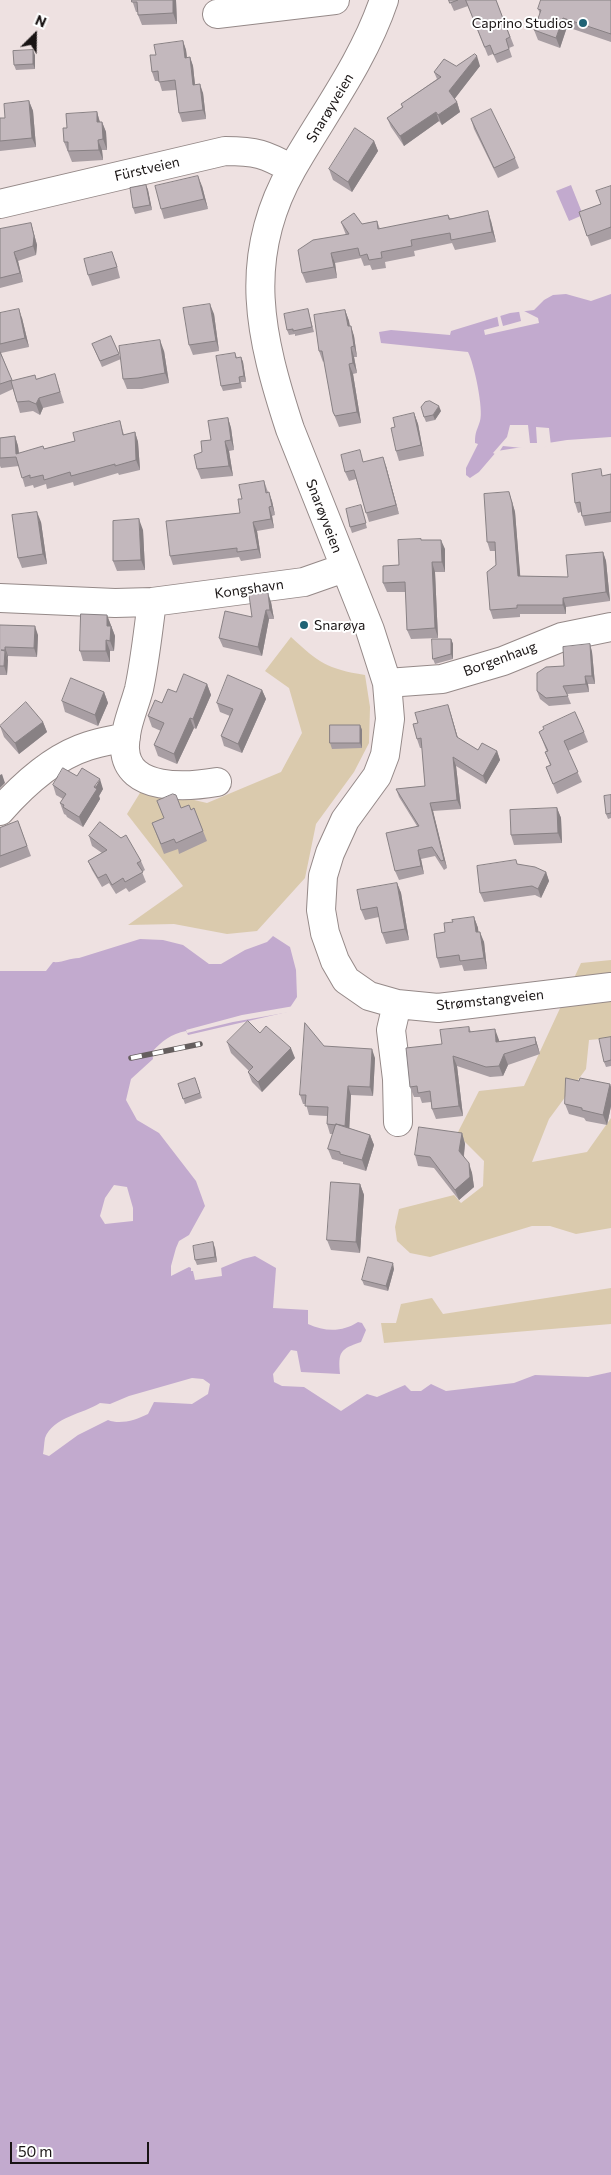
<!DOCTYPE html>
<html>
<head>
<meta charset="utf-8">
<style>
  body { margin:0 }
  #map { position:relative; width:611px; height:2175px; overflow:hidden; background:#eee1e1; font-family:Commissioner,sans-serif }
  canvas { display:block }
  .north { position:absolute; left:10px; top:10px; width:50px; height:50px; -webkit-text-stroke:4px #fff; paint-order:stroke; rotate:23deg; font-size:14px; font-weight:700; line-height:20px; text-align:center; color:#191414 }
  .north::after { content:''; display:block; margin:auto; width:18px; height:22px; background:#191414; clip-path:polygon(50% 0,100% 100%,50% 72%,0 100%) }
  .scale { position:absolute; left:10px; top:2142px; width:139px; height:22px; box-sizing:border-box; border:2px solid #191414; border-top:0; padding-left:6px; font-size:15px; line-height:18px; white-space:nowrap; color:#191414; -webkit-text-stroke:4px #fff; paint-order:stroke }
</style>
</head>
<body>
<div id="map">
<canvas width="611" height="2175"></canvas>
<div class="north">N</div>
<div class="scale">50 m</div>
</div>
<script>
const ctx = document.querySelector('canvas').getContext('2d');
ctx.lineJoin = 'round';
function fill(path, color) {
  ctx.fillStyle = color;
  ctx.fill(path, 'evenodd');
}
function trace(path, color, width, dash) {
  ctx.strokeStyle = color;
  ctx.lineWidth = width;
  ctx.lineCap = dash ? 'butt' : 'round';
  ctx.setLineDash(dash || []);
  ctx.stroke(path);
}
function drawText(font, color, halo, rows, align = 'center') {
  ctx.font = font + ' Commissioner,sans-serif';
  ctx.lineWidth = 4;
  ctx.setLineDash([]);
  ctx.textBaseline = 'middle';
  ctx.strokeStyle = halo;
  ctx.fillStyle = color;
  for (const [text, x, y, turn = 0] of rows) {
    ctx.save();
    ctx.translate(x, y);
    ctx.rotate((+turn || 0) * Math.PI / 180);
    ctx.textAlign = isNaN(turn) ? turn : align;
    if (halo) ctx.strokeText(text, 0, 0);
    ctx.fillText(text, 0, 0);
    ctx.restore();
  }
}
const green = new Path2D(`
  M291 637C318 662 327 669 365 675L370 707 369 743 354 772 316 824 305 878 257 931 227 934 174 924 128 925 183 886 127 814 143 788 207 803 281 772 302 733 289 688 265 671Z
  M611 960V1038L589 1040 586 1069 549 1119 532 1162 587 1152 611 1118V1228L576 1234 550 1226H532L430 1257 410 1253 397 1241 395 1227 399 1209 454 1195 461 1203 483 1186 484 1161 457 1134 479 1091 524 1086 581 963Z
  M611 1288V1324L384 1343 381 1323H396L401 1304 432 1298 443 1314Z`);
const water = new Path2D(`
  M571 185 583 215 569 221 556 191Z
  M566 294 591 301 611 294V437L567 440 497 451 479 472 470 478 466 475V468L478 444 475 443C475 431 477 431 480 421 484 410 474 363 468 352L381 343 379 332 391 330 450 335 451 331 510 313 534 310 544 300 553 295Z
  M273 936 290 947 296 970 297 997 287 1012 188 1035 186 1031C171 1034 162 1041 152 1052L153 1059 131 1079 126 1100 137 1120 159 1133 196 1181 205 1206 189 1235 179 1241 176 1248 171 1266V1276L189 1267 193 1269 221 1268 243 1259 255 1256 276 1268 273 1308 308 1310V1324C325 1332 343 1332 358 1322L362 1323 366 1330 361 1342C340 1349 338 1352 340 1374L301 1372 297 1351 291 1350 273 1374 274 1382 282 1386 304 1387 341 1411 367 1394 377 1397 405 1385 411 1391H421L431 1384 446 1391 514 1383 535 1375 588 1377 611 1372V2175H0V971H46L53 962C63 963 69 958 79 958L140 939 163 940 183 945 209 964H221L245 950 267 942ZM114 1185 127 1187 133 1208V1221L105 1224 100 1216 105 1198ZM192 1378 203 1379 210 1384 208 1394 192 1404 154 1402 148 1414C136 1420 120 1425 108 1420L78 1435 49 1456 43 1454C44 1449 44 1443 45 1438 53 1417 83 1414 100 1403L110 1404 129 1396Z`);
const pier = new Path2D(`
  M522 310 538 318 539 323 485 335 484 330 499 326 497 315H500L503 326 521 321 519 311Z
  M510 425H528L530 443H537L536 427 549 428 551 446 532 449 503 446 497 455 493 453 507 437Z
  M294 1006 290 1012 233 1022 187 1033 186 1030 242 1015Z
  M217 1265 221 1267 222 1276 195 1280 193 1271H191V1267L193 1266Z`);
const minor = new Path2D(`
  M384 0C363 62 324 113 292 169 241 259 260 337 290 429L370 630 387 683 390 719 385 755 377 776 345 820 330 853 323 876 321 910 325 933 335 961 346 980 369 996 397 1004 438 1008 611 987
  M217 14 335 0
  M0 204 225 151C256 151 265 154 292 169
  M0 598 115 603 152 602 304 582 344 568
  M152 602C148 631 145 661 139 689 134 708 124 729 125 749 127 792 188 787 217 782
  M387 683 442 679 503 661 562 637 611 627
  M0 811C23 785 53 757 88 746 100 742 113 740 126 737
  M397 1004 391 1030 397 1079 398 1122`);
const rail = new Path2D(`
  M131 1058 200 1044`);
const wall = new Path2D(`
  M132 0H176L177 24 142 25 138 15V12H136Z
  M449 0H496L514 46 509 48 512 57 497 63 493 54 488 56 468 6 454 11Z
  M611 0V42L567 27 560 48 538 40 534 30 540 14 538 9Z
  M183 41 186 50 187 58 190 57 193 66 195 85 203 93 206 119 182 122 179 113 176 90 162 91 159 81H155L152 72 156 55Z
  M35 55V69L16 70 14 65Z
  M456 66H480L454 99 457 102 460 112 442 125 439 121 404 146 391 127 387 118 402 107 401 104 437 79 434 72Z
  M29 101 33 111 36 147 0 151V118H5Z
  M97 112 100 122H102L106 132 107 150H102L103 160 72 162 64 142 67 128Z
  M471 119 515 158 519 168 498 178 474 129Z
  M374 141 378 151 352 192 333 180 329 169Z
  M146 185 148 190 152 210 135 214 133 208Z
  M202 186 208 209 164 219 161 209Z
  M611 186V239L591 246 579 212 601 204Z
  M448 215 450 218 491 221 496 242 455 250 452 243 414 251 415 256 385 262 386 268 372 270 370 265 364 266 361 258 335 263 337 278 306 283 302 273 346 235 341 222 362 224 377 221 380 229Z
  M31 223 37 245 36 255 18 261 23 282 0 288V229Z
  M116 262 120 278 92 286 88 275Z
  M308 309 314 332 295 336V334L289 335 287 330Z
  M345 310 349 321 350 326 354 336 357 357H354L357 373 353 374 361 423 339 427 333 412 324 361 323 362 319 351Z
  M0 313 22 318 29 347 1 353 12 381 36 379 58 384 64 403 43 408 40 415 33 411 20 413 13 389 0 395Z
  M214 314 219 351 193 355 189 345Z
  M111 336 121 359 102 367 92 344Z
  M164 351 169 383 142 389H127L123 379Z
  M235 353 237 358 241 357 243 362 246 382H241L242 388 223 391 221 386Z
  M441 411 435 420 426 422 424 417Z
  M414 413 418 424 424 456 399 461 396 451 395 427Z
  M228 418 231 428 234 450 229 451 233 476 201 479 197 469 202 452Z
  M120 421 124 435 135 432 138 442 140 470 119 475 118 473 74 486 73 482 47 489 46 484 34 488 33 485 25 487 19 466 1 468 0 466V438L15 436 18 446 19 453 44 449 75 441Z
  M364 462 386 466 399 514 369 522 356 479 349 481 345 472Z
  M611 474V522L585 526 581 512 578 513 575 503 603 476Z
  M264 481 268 492 272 501 275 515 272 516 274 528 257 531 261 558 241 561 239 557 173 565 170 556 240 513 242 499Z
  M512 501 515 512 520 576 568 577 603 552 606 561 610 601 566 607V614H520V617L493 619 490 610 496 565 495 551H490L487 541Z
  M362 510 367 528 352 533 350 527Z
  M41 522 47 564 22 568 18 558Z
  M143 530 145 570 117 571 113 561Z
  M421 539V540L445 549V572H435L438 638 411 639 407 630 406 592H387L383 583 399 565Z
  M271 602 274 619H269L262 656 223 647 219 638 252 617Z
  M107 615 115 636 114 651H110V662L83 661 80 651Z
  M0 625 38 635 37 657 8 656 7 675H0Z
  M451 639 453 644V659L435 664 433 659Z
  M590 644 592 652 595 684H588L589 692 567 694 571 704 549 706 540 699 537 691Z
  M207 684 211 695 196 729 194 728 177 764 158 756 154 745 161 731 152 727 148 716 176 692Z
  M262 690 266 699 242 753 224 746 221 736 230 716 220 712 217 703Z
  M104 692 108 703 98 726 65 712 62 701Z
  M448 705 458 738 478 750 497 751 500 760 486 784 456 766 461 809 433 811 447 868 444 870 435 856 421 859 424 874 399 880 395 871 417 826 399 797 396 789 425 786 422 748H420L417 739 418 723Z
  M43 722 47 732 19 754 4 737 0 726Z
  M360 725 362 730V748L332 749 330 743Z
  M539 732H584L588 742 568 751 582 782 557 794 546 767 550 765 545 752H547Z
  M77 776 103 789 99 796 100 799 83 827 67 817 66 815 64 814 60 803 63 799 56 795 53 785Z
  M611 795V818L608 819 606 814Z
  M181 808 191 810 194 808 207 841 179 854 178 849 164 854 152 823 164 818Z
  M557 808 561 818 562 843 514 845 511 835Z
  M18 821 31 856 0 868V828Z
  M89 836 141 861 145 870 142 872 146 882 129 892 126 888 116 894 109 883 102 887 92 870 88 861 102 853 92 846Z
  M518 864 546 872 549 881 541 898 535 895 484 902 480 893Z
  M397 883 401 893 409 940 386 944 382 933 379 917 365 920 361 910Z
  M474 917 478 928V932L484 942 487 969 464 971 462 965 440 968 437 958 445 932 453 922Z
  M469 1027 471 1032 499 1040V1041L535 1037 540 1054 508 1065 503 1076 490 1077 457 1066 463 1116 436 1119 432 1109 431 1102 422 1103 420 1097H414L410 1087 442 1044Z
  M260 1033 295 1058 262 1092 252 1082 248 1072 249 1071 231 1053 227 1042Z
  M611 1037V1066L606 1067 604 1062Z
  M324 1046 375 1058 373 1096 351 1095 349 1128 370 1135 374 1145 366 1171 343 1164V1162L332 1159 328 1149 333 1134H330L327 1124V1116L309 1115 306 1104H303L300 1095Z
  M195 1078 202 1098 185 1104 178 1084Z
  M579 1081 610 1084 611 1087V1106L607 1125 586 1121 584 1118 569 1114 565 1104Z
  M462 1133 465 1144 464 1156 472 1173 474 1187 459 1200 434 1168 418 1166 415 1155Z
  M360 1184 364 1195 360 1253 331 1250 327 1240Z
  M215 1248 217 1262 197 1265 195 1260Z
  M394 1269 388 1291 364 1285 362 1280Z`);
const shadedWall = new Path2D(`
  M173 0H176L177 24 173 13Z
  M563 18 567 27 560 48 556 38Z
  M183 41 186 50 188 67 185 58Z
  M33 50 35 55V69L33 64Z
  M477 56 480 66 453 101 449 91Z
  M190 57 193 66 196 94 193 85Z
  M200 84 203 93 206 119 203 110Z
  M29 101 33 111 36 147 32 138Z
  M457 102 460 112 442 125 438 115Z
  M97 112 100 123 97 122Z
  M436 112 439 121 404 146 400 136Z
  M102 122 106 132 107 150 103 139Z
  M98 140 102 150 103 160 99 150Z
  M374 141 378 151 352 192 348 182Z
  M198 176 202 186 208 209 204 199Z
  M146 185 148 190 152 210 150 205Z
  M488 211 491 221 496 242 492 232Z
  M31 223 37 245 36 255 33 246Z
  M14 252 18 261 23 282 20 273Z
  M331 253 335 263 337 278 334 267Z
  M210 304 214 314 219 351 216 341Z
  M19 309 22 318 29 347 25 338Z
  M345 310 349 321 351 337 348 326Z
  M351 326 354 336 357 357 354 346Z
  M160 340 164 351 169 383 165 373Z
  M351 347 354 357 357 373 353 363Z
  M241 357 243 362 246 382 244 376Z
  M349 364 353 374 361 423 357 412Z
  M39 398 43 408 40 415 36 404Z
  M439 406 441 411 435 420 433 415Z
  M414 413 418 424 424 456 421 445Z
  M228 418 231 428 234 450 231 440Z
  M135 432 138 442 140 470 136 460Z
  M15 436 18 446 20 463 16 454Z
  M225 441 229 451 233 476 229 466Z
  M383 457 386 466 399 514 396 505Z
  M269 492 272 501 275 515 272 506Z
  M509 492 515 512 521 585 518 576Z
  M269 507 272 516 274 528 271 519Z
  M37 512 41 522 47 564 43 554Z
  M139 519 143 530 145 570 141 560Z
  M253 522 257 531 261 558 258 549Z
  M441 540 445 549V572L442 562Z
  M603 552 606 561 610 601 606 592Z
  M432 562 435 572 438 638 435 628Z
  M268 593 271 602 274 619 270 610Z
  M563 598 566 607V614L563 605Z
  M266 610 269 619 262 656 258 647Z
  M107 615 115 636 114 651 110 641 107 626Z
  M35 626 38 635 37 657 34 648Z
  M451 639 453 644V659L451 654Z
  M106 640 110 651V662L106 651Z
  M590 644 592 652 595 684 592 676Z
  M5 647 8 656V659L5 650Z
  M5 651 8 660 7 675 4 666Z
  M585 676 588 684 589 692 586 684Z
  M207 684 211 695 196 729 193 719Z
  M262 690 266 699 242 753 238 744Z
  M104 692 108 703 98 726 95 715Z
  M448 705 451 714 460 746 457 737Z
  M190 718 194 728 177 764 174 754Z
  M43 722 47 732 19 754 15 743Z
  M360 725 362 730V748L360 743Z
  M497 751 500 760 486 784 483 776Z
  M453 757 456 766 461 809 457 800Z
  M2 774 5 783 0 788V775Z
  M100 779 103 789 99 796 100 799 83 827 79 817Z
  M430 803 433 811 447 868 444 860Z
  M557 808 561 818 562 843 558 833Z
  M418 850 421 859 424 874 421 866Z
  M546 872 549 881 541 898 538 889Z
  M397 883 401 893 409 940 405 929Z
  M474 917 478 928 480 943 476 932Z
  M480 932 484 942 487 969 484 958Z
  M495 1029 499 1040 500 1052 496 1042Z
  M535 1037 538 1047 540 1054 536 1044Z
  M291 1048 295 1058 262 1092 258 1082Z
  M372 1049 375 1058 373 1096 370 1087Z
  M504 1054 508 1065 503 1076 499 1066Z
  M453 1056 457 1066 463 1116 459 1106Z
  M610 1084 611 1087V1106L607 1125 603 1115Z
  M348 1086 351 1095 349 1135 345 1126Z
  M462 1133 465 1144 463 1161 459 1151Z
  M370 1135 374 1145 366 1171 362 1160Z
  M469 1163 472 1173 474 1187 459 1200 455 1190Z
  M360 1184 364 1195 360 1253 356 1242Z
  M213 1242 215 1248 217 1262 215 1257Z
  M393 1263 394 1269 388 1291 386 1286Z`);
const building = new Path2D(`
  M132 0H173V13L138 15 137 2H132Z
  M449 0H458L450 3Z
  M466 0H496L510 37 506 39 509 49 494 55 490 45 485 47Z
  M541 0H611V34L563 18 556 38 534 30 541 10 538 9Z
  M183 41 185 58 190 57 193 85 200 84 203 110 179 113 175 80 159 82 158 71 152 72 150 55H156L154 45Z
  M33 50V64L14 65 13 51Z
  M475 54 477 56 449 91 457 102 438 115 436 112 400 136 387 118 403 107 401 104 441 77 434 72 444 59 456 66Z
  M29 101 32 138 0 141V118H5L4 104Z
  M491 109 515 158 494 168 471 119Z
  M97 112V122H102L103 139 98 140 99 150 68 151V142H64L63 128H67L66 114Z
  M355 128 374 141 348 182 329 169Z
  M198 176 204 199 161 209 155 186Z
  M146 185 150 205 133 208 130 188Z
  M611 186V227L587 236 579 212 601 204 596 191Z
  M488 211 492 232 451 240 450 233 411 240 412 246 381 252 382 258 369 260 367 254 360 256 358 248 331 253 334 267 302 273 298 250 313 240 349 234 341 222 354 213 362 224 377 221 378 229 448 215 449 219Z
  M31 223 34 236 33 246 14 252 20 273 0 278V229Z
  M112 252 117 267 88 275 84 259Z
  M210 304 216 341 189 345 183 308Z
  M19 309 25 338 0 344V313Z
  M308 309 312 327 293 331V329L287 330 284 314Z
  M345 310 348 326H351L354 346 351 347 353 363 349 364 357 412 335 416 333 412 322 351H319L314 315Z
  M111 336 119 354 100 361 92 344Z
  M160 340 165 373 138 378 123 379 119 346Z
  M0 352 12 380 0 384Z
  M235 353 236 358 241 357 244 376 239 377 240 383 221 386 216 356Z
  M55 374 60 392 39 398 36 404 29 401 17 402 11 381 35 375 36 379Z
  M430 401 439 406 433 415 424 417 421 407 425 402Z
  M414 413 421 445 396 451 391 428 395 427 393 418Z
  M228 418 231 440 225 441 229 466 197 469 194 455 202 452 201 441 211 440 208 421Z
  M120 421 123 435 135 432 136 460 115 466V464L71 476 70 472 44 480 43 475 30 478V475L22 478 16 457 0 458V438L15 436 16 454 43 446 44 449 75 441 73 433Z
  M360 450 363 462 383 457 396 505 366 513 354 470 345 472 341 455Z
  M601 469 602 476 611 474V512L582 516 580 502 575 503 572 474Z
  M264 481 266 493 269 492 272 506 269 507 271 519 253 522 258 549 237 552V548L170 556 166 521 240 513 238 499H242L239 485Z
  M509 492 512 503 518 576 568 577 566 555 603 552 606 592 563 598V605H517V608L490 610 487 572 496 565 495 542H487V541L484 494Z
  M361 505 366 523 350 527 346 509Z
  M37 512 43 554 18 558 12 515Z
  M139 519 141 560 113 561V521Z
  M421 539V540H441L442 562H432L435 628 407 630 405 582 383 583V566L399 565 398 540Z
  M268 593 270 610H266L258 647 219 638 225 611 252 617 249 595Z
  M81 614 107 615V626H111L110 641 106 640V651H80Z
  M0 625 35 626 34 648 5 647V650H1L5 651 4 666H0Z
  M432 639H451V654L433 659Z
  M590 644 592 676H585L586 684 563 686 568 696 546 698 537 691V673L546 667 564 666 563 647Z
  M184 674 207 684 193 719 190 718 174 754 154 745 164 723 148 716 155 700 162 703 168 689 176 692Z
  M228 675 262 690 238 744 221 736 233 709 217 703Z
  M71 678 104 692 95 715 62 701Z
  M26 702 43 722 15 743 0 726Z
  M448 705 457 737 478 750 482 743 497 751 483 776 453 757 457 800 430 803 444 860 441 861 432 847 418 850 421 866 395 871 386 833 419 826 396 789 425 786 421 738 417 739 413 724 418 723 415 713Z
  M575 712 584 732 564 741 578 772 553 784 546 767 551 765 545 752 548 751 539 732 544 729 543 727Z
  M330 725H360V743H330Z
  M63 768 77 776 82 768 100 779 94 787 97 789 79 817 63 807 64 805 60 803 66 794 53 785Z
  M173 794 176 795 181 808 189 805 191 810 194 808 203 831 176 843 174 839 161 844 152 823 164 818 157 801Z
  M611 795V813L606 814 604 796Z
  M557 808 558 833 511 835 510 810Z
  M18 821 27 846 0 856V828Z
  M100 822 121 838 126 835 141 861 137 863 143 872 125 882 123 878 112 885 106 874 98 878 88 861 107 850 89 836Z
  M516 860 517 864 535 867 546 872 538 889 532 886 480 893 477 866Z
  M397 883 405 929 382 933 377 907 361 910 357 890Z
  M474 917 476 932H480L484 958 460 961 459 955 437 958 434 934 445 932 444 923 453 922 452 920Z
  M248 1021 260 1033 266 1026 291 1048 258 1082 248 1072 253 1067 227 1042Z
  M305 1023 324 1046 372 1049 370 1087 348 1086 345 1126 336 1124V1125L327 1124 328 1107 305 1106 306 1095H300Z
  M469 1027V1032L495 1029 496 1042 535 1037 536 1044 504 1054 499 1066 486 1067 453 1056 459 1106 432 1109 430 1091 418 1093 417 1086 410 1087 406 1048 442 1044 440 1030Z
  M611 1037V1060L604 1062 599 1039Z
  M195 1078 200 1093 183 1099 178 1084Z
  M566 1078 579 1081 580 1078 610 1084 603 1115 582 1110V1108L565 1104Z
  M336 1124 370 1135 362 1160 340 1154V1152L328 1149Z
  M419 1127 462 1133 459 1151 469 1163 470 1177 455 1190 430 1157 415 1155Z
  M331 1182 360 1184 356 1242 327 1240Z
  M213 1242 215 1257 195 1260 193 1246Z
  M368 1257 393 1263 386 1286 362 1280Z`);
const markers = [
  [583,23,5,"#1f6375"],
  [304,625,5,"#1f6375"]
];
const poiNames = [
  ["Caprino Studios",573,23],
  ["Snarøya",314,625,"left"]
];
const streetNames = [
  ["Snarøyveien",330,108,-59],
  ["Fürstveien",147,169,-13],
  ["Snarøyveien",324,516,69],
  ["Kongshavn",249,589,-8],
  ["Borgenhaug",500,659,-20],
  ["Strømstangveien",490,1000,-6]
];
fill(green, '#dacaad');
fill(water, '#c2aace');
fill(pier, '#eee1e1');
trace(minor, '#958988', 30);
trace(minor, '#fff', 28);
trace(rail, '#655e5e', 5.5);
trace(rail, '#fff', 4, [11]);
fill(wall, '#a89ea3');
fill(shadedWall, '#888184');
fill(building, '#c3b8bd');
trace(building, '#888184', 1);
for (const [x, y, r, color] of markers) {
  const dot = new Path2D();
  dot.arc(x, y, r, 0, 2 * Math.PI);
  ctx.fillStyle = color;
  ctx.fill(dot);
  trace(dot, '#fff', 2);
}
drawText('14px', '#191414', '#fff', poiNames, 'right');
drawText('14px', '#191414', '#fff', streetNames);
</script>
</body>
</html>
